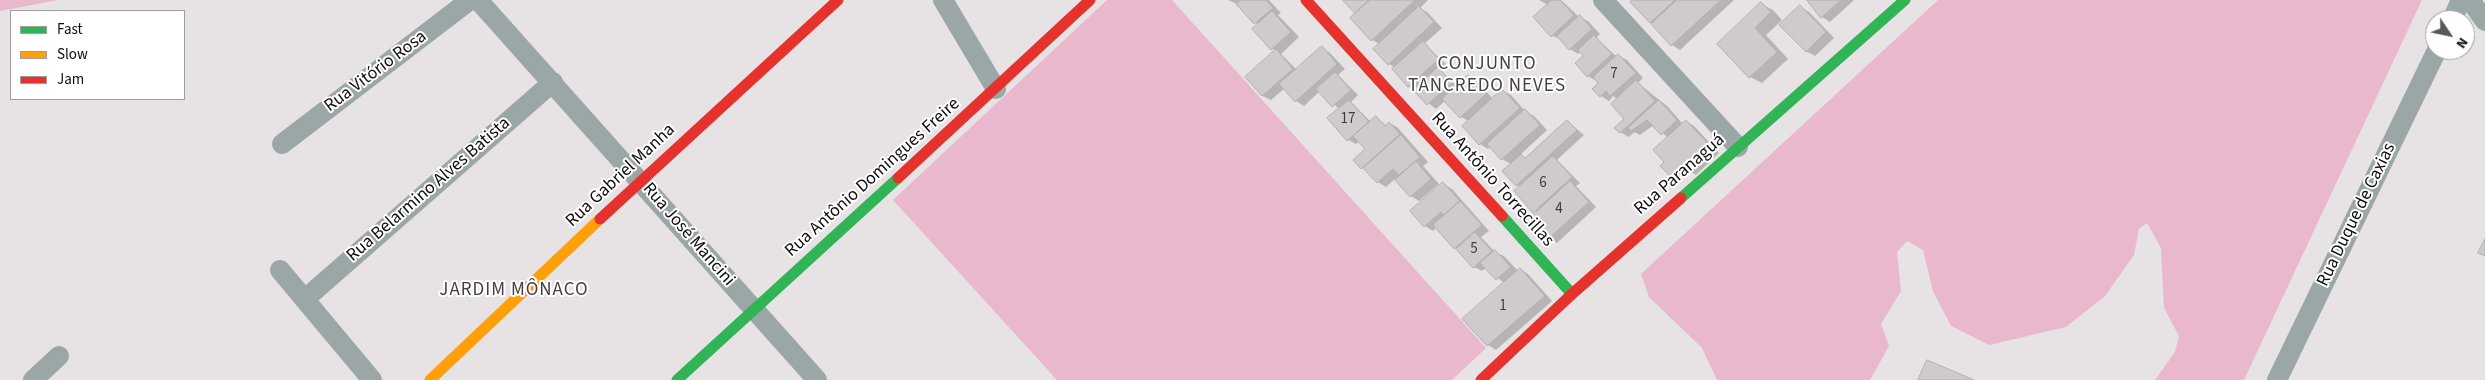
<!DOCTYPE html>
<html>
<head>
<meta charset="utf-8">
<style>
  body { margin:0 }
  #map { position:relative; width:2485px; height:380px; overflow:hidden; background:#e7e2e4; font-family:"Source Sans 3",sans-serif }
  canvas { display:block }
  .legend { position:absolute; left:10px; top:10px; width:175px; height:90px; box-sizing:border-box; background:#fff; border:1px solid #9f9e9e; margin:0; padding:6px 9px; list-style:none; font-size:15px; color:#100c0d }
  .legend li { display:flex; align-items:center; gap:10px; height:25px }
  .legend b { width:25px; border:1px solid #9f9e9e }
  .north { position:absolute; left:2425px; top:10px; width:50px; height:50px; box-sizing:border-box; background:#fff; border:1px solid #9f9e9e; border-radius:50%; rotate:124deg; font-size:14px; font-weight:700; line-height:20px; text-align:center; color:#100c0d }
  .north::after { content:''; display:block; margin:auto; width:18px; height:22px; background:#5b5758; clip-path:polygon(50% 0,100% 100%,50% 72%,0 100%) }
</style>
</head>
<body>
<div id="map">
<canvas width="2485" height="380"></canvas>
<ul class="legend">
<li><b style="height:6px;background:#30b455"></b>Fast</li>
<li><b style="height:6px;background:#ff9f0a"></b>Slow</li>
<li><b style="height:6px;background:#e5322d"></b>Jam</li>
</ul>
<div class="north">N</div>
</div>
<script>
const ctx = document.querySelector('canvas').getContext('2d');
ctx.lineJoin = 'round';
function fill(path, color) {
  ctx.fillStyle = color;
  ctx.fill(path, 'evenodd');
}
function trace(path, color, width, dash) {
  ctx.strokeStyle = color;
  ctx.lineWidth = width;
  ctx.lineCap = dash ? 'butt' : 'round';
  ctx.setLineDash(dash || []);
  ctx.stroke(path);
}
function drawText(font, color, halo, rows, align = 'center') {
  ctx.font = font + ' "Source Sans 3",sans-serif';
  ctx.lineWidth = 4;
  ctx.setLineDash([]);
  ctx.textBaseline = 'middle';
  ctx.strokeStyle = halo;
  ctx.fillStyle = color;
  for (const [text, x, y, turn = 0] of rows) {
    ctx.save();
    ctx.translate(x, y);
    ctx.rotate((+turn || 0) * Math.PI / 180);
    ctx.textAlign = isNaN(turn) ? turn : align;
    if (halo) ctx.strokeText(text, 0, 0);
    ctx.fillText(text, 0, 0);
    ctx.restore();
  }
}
const green = new Path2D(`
  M0 0H58L0 11Z
  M1107 0H1172L1486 348 1452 380H1057L893 200Z
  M1938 0H2422L2244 380H2155L2175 352 2179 336 2164 308 2161 248 2147 223 2139 229 2134 255 2105 296 2066 327 1989 345 1951 326 1933 291 1923 250 1907 241 1897 252 1901 291 1881 324 1889 346 1870 380H1717L1702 348 1649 297 1641 274Z`);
const shadow = new Path2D(`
  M1228 0H1269L1281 13 1278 15 1299 37 1281 54 1297 70 1322 48 1330 53 1345 69 1338 75 1358 95 1351 102 1371 122 1376 118 1387 126 1390 123 1398 128 1428 162 1423 166 1439 184 1419 201 1411 196 1395 179 1386 187 1378 182 1355 160 1367 149 1360 141 1356 144 1348 140 1339 109 1320 91 1304 106 1296 101 1284 89 1271 100 1263 96 1246 77 1275 51 1254 29 1258 25 1237 4Z
  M1345 0H1428L1420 8 1427 12 1442 28 1424 44 1446 64 1440 70 1458 86 1469 76 1477 81 1493 99 1503 91 1511 95 1525 111 1534 116 1547 130 1520 155 1526 158 1567 121 1584 135 1557 160 1580 183 1576 186 1596 207 1557 243 1549 238 1537 213 1521 187 1517 185 1511 164 1502 159 1491 146 1488 149 1480 144 1469 121 1461 117 1446 100 1436 109 1408 86 1395 68 1389 64 1380 44 1372 40 1357 13Z
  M1539 0H1561L1579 17 1588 21 1600 34 1596 38 1617 57 1619 56 1627 60 1643 78 1638 83 1667 106 1683 124 1686 121 1694 126 1719 153 1696 175 1690 171 1679 181 1671 176 1666 162 1668 138 1654 125 1640 135 1634 132 1629 137 1620 132 1626 119 1618 99 1613 96 1609 101 1601 96 1600 83 1588 76 1584 56 1581 51 1578 54 1570 49 1561 39 1552 36 1548 5Z
  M1634 0H1734L1680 50 1672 45 1632 2Z
  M1809 0H1854L1830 22 1822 17Z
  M1761 4 1773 10 1782 20 1766 35 1788 59 1762 83 1750 77 1719 44Z
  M1800 7 1809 12 1834 38 1815 56 1806 51Z
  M1443 184 1452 189 1489 231 1481 237 1495 252 1504 256 1518 271 1520 269 1528 274 1552 301 1496 350 1488 345 1504 283 1486 268 1482 271 1474 267 1437 227 1433 231 1425 226Z`);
const building = new Path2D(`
  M1241 0H1266L1273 8 1254 24 1236 4Z
  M1343 0H1369L1355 13Z
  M1370 0H1415L1371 41 1350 18Z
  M1552 0H1560L1574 15 1551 37 1533 17Z
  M1632 0H1675L1650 23 1630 2Z
  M1677 0H1721L1671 46 1651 24Z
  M1807 0H1841L1821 18Z
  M1761 2 1771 12 1755 28 1777 52 1749 78 1717 44Z
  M1800 5 1826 32 1806 52 1779 25Z
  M1419 6 1434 22 1388 65 1373 49Z
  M1272 11 1291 32 1271 50 1252 29Z
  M1580 15 1592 29 1569 50 1557 36Z
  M1594 35 1612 54 1587 77 1575 63 1583 56 1578 50Z
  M1423 41 1439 59 1408 87 1392 69Z
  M1322 46 1337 64 1295 102 1279 84Z
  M1276 49 1293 69 1262 96 1245 77Z
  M1618 54 1636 73 1610 96 1606 91 1600 97 1592 89 1598 83 1593 77Z
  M1438 67 1452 83 1427 105 1413 90Z
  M1335 72 1351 90 1332 107 1316 89Z
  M1468 75 1486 94 1460 118 1442 99Z
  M1636 80 1655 101 1620 133 1614 128 1624 119 1611 104Z
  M1502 89 1520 108 1479 145 1462 126Z
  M1349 100 1369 122 1347 141 1327 118Z
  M1659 100 1677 120 1661 135 1647 120 1631 131 1628 128Z
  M1525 109 1540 125 1501 160 1487 144Z
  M1376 116 1385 126 1389 122 1400 134 1361 169 1353 160 1365 149 1353 136Z
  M1567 120 1577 130 1516 186 1502 171 1521 154 1525 158Z
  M1686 120 1712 148 1687 171 1682 166 1671 177 1660 166 1664 162 1653 150Z
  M1401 135 1420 157 1399 175 1393 169 1377 183 1363 168Z
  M1553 156 1572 177 1533 213 1514 191Z
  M1416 161 1431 179 1410 197 1395 180Z
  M1570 181 1589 202 1548 239 1530 218Z
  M1443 182 1460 201 1444 215 1441 212 1424 227 1410 211Z
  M1460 201 1482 225 1454 249 1433 225Z
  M1475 232 1492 251 1473 268 1456 249Z
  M2485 239V256L2478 253Z
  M1495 250 1511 267 1496 280 1480 263Z
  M1520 268 1545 296 1487 346 1462 319Z
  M1927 360 1974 380H1918Z`);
const street = new Path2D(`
  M478 0 817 380
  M943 0 996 89
  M1603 0 1738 147
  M2470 0 2485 21
  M2452 20 2461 0
  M282 144 470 0
  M280 270 372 380
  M305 299 553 82
  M33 380 59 356
  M2277 380 2437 50`);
const fast = new Path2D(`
  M1681 198 1905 0
  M1502 216 1572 294
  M677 380 898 178`);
const slow = new Path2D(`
  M430 380 600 219`);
const jam = new Path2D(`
  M1306 0 1502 216
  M898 178 1090 0
  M600 219 838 0
  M1481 380 1572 294 1681 198`);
const numberNames = [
  ["7",1614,75],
  ["17",1348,120],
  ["6",1543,184],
  ["4",1559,210],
  ["5",1474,250],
  ["1",1503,307]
];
const streetNames = [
  ["Rua Vitório Rosa",376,72,-37],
  ["Rua Paranaguá",1680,175,-41],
  ["Rua Gabriel Manha",621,176,-43],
  ["Rua Antônio Domingues Freire",873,178,-42],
  ["Rua Antônio Torrecillas",1492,180,48],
  ["Rua Belarmino Alves Batista",429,190,-41],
  ["Rua Duque de Caxias",2357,215,-64],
  ["Rua José Mancini",688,235,49]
];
const neighbourhoodNames = [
  ["CONJUNTO",1487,65],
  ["TANCREDO NEVES",1487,87],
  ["JARDIM MÔNACO",514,291]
];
fill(green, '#eab8cc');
fill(shadow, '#0003');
fill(building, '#cfcbcc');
trace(building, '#b3afb0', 1);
trace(street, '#9ba6a6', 20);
trace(fast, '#30b455', 11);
trace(slow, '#ff9f0a', 11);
trace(jam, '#e5322d', 11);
drawText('15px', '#413d3e', null, numberNames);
drawText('18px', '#100c0d', '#fff', streetNames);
ctx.letterSpacing = '1px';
drawText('19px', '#483f42', '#fff', neighbourhoodNames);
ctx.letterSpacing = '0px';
</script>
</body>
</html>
